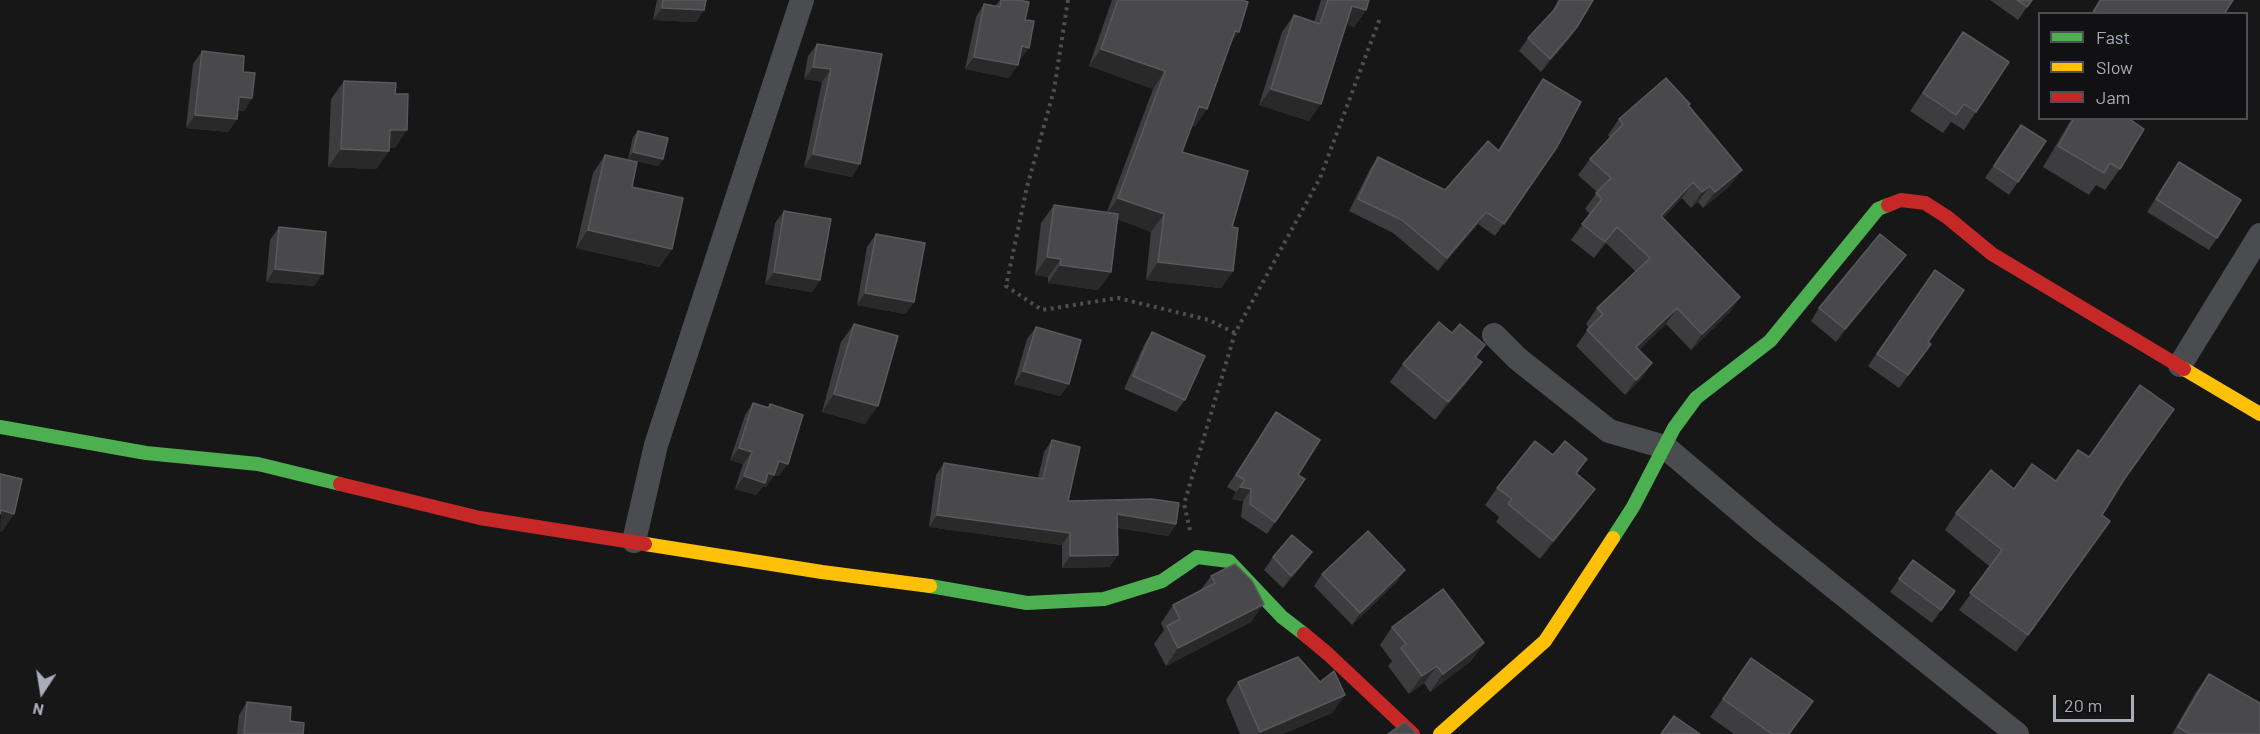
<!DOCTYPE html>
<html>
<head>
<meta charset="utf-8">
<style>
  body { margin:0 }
  #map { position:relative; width:2260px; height:734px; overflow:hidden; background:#171717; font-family:Barlow,sans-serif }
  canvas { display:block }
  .legend { position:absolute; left:2038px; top:12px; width:210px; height:108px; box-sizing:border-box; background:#111113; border:2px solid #4d4f55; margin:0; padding:8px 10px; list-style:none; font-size:18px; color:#a8adb8 }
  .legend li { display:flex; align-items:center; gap:12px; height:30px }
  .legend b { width:30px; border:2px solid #4d4f55 }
  .north { position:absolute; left:12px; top:662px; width:60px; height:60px; -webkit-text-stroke:4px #111113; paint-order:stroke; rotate:192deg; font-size:16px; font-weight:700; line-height:24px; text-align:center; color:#a8adb8 }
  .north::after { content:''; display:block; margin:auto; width:21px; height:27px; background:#a8adb8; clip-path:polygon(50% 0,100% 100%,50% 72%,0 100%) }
  .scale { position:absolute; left:2053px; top:695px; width:81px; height:27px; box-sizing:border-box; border:3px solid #a8adb8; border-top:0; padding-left:8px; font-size:18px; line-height:21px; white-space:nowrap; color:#a8adb8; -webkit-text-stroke:4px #111113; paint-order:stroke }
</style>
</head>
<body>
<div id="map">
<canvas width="2260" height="734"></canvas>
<ul class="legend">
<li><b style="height:8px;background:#4caf50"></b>Fast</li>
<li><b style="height:8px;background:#ffc107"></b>Slow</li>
<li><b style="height:8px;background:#c62828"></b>Jam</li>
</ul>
<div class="north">N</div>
<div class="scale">20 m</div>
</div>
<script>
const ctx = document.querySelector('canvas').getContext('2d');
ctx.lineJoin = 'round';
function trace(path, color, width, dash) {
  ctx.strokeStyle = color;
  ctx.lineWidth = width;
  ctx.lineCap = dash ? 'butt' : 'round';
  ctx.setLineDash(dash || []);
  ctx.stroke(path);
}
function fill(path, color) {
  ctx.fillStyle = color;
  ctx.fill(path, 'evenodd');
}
const path = new Path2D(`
  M1068 0 1054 90 1027 187 1006 286 1042 310 1118 298 1209 320 1235 333
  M1190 530 1184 504 1235 333 1320 178 1380 18`);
const street = new Path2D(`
  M1494 335 1518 359 1609 431 1665 447 1764 531 2017 734
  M2180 365 2260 235
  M634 541 656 445 802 0`);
const fast = new Path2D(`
  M0 427 146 453 258 464 340 484
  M1613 538 1633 507 1674 428 1696 398 1770 341 1878 209 1888 205
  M930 586 1027 603 1104 599 1162 581 1197 557 1229 561 1282 617 1304 634`);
const slow = new Path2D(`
  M2184 369 2260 414
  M645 544 822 572 930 586
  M1440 734 1545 641 1613 538`);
const jam = new Path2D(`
  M1888 205 1901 200 1925 203 1947 217 1992 254 2184 369
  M340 484 480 518 645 544
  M1304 634 1328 654 1413 734`);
const wall = new Path2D(`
  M657 0H706L704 10 696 22 653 20Z
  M1000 0H1018L1025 20 1020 60H1019L1009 78 965 69 976 17 984 4 995 6Z
  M1112 0H1241L1231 43 1195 127 1192 125 1182 152 1232 227 1233 271 1221 288 1146 280 1151 232 1118 219 1111 272 1098 290 1048 283V277L1035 275 1041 223 1054 205 1107 212 1153 89 1089 66Z
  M1321 0H1369L1366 10 1354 27 1346 24 1309 121 1259 105 1282 32 1294 15 1314 22Z
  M1558 0H1593L1577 27 1569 39 1541 72 1519 51 1528 38 1551 14Z
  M1990 0H2032L2018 20Z
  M2099 0H2233L2224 14H2091Z
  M1963 32 1976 112 1964 130 1951 122 1943 133 1910 111Z
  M817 44 882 54 852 177 804 167 822 82 804 79 808 56Z
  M202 51 243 72 252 98 244 111 238 110 237 119 228 132 186 128 193 64Z
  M1543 79 1557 147 1495 236 1478 224 1438 271 1393 233 1349 211 1370 169 1378 157 1445 190 1498 150 1535 91Z
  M344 81 395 148H389V151L376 169 328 167 331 99Z
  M1689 106 1730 186 1703 208 1698 202 1691 208 1682 198 1663 218 1740 297 1729 313 1691 350 1666 324 1639 350 1652 363 1641 379 1625 395 1576 346 1589 328 1586 324 1597 308 1636 272 1606 243 1594 258 1571 240 1590 214 1585 209 1597 192 1578 175 1590 159 1610 138 1608 135 1619 119Z
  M2072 118H2128L2120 169 2105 190 2096 185 2089 195 2043 167Z
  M2021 125 2046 141 2009 195 1985 178Z
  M638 131 663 159 658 166 628 159 633 137Z
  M605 155 632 187 672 249 659 267 576 248 593 173Z
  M2179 162 2217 238 2209 250 2147 212Z
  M784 211 820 280 812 292 765 284 775 223Z
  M279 227 314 286 266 282 270 240Z
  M876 234 914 302 905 314 857 305 867 247Z
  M1906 255 1897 267 1836 342 1811 321 1819 308Z
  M1935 270 1928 342 1931 344 1899 388 1868 366Z
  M854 324 865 424 822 412 841 342Z
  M1036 327 1069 384 1060 396 1014 384 1027 339Z
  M1152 332 1185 400 1176 412 1124 389 1144 345Z
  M1452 333 1485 345 1476 358 1469 380 1435 420 1390 382 1403 364Z
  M753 403 768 407 770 404 779 476 774 475 766 487H762L756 495 735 489 743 464 730 460 745 415Z
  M1276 412 1298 475 1305 479 1267 534 1241 517 1243 501 1232 499 1236 492 1227 487Z
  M1052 440 1068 501 1176 524 1168 536 1118 528 1110 567 1062 568V545L929 527 936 475 944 463 1038 478 1044 452Z
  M1553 455 1587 459 1577 474 1595 489 1582 507 1540 559 1496 522 1499 517 1485 505 1497 488Z
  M2056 481 2121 484 2102 515 2110 521 2016 652 1959 610 1990 567 1945 530 1956 513 2014 489Z
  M1273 557 1303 565 1283 588 1264 570Z
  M1913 560 1955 591 1932 623 1890 592Z
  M1322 574 1397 582 1352 625 1314 586Z
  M1211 576 1251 622 1166 666 1154 644 1164 630 1161 623 1173 605 1200 591Z
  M1392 627 1484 643 1471 661 1430 692 1424 683 1409 694 1388 666 1392 661 1380 645Z
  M1751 658 1789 734H1734L1710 717Z
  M2209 674 2260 734H2172L2196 692Z
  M1238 682H1320L1345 695 1332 713 1283 734H1240L1226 700Z
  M247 702 290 721 303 734H237L239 715Z`);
const shadedWall = new Path2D(`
  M1352 6 1366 10 1354 27 1340 22Z
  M662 8 704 10 696 22 653 20Z
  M1577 27 1569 39 1541 72 1550 59Z
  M1235 31 1239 32 1226 50Z
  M1022 46 1029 48 1020 60 1013 59Z
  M1101 49 1165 71 1153 89 1089 66Z
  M974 57 1018 65 1009 78 965 69Z
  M813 67 831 69 822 82 804 79Z
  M1271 89 1321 104 1309 121 1259 105Z
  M239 97 252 98 244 111 230 109Z
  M1199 106 1207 109 1195 127 1186 124Z
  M195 115 237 119 228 132 186 128Z
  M390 130H407L395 148H377Z
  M341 149 389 151 376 169 328 167Z
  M633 152 663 159 658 166 628 159Z
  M813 154 860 164 852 177 804 167Z
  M1742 170 1730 186 1703 208 1715 192Z
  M1693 182 1682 198 1649 232 1661 216Z
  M1710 186 1698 202 1691 208 1702 192Z
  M1118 198 1164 214 1151 232 1106 215Z
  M1486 212 1478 224 1438 271 1447 258Z
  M1617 227 1606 243 1594 258 1605 242Z
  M588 230 672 249 659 267 576 248Z
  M1906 255 1897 267 1836 342 1845 329Z
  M1047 257 1061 259 1048 277 1035 275Z
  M1158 262 1233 271 1221 288 1146 280Z
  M1060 265 1111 272 1098 290 1048 283Z
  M275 269 323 274 314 286 266 282Z
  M774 272 820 280 812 292 765 284Z
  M865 293 914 302 905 314 857 305Z
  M1740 297 1729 313 1691 350 1702 334Z
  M1677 308 1666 324 1625 363 1636 347Z
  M1482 362 1469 380 1435 420 1448 402Z
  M1652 363 1641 379 1625 395 1636 380Z
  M1023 371 1069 384 1060 396 1014 384Z
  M834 394 878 406 865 424 822 412Z
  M739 448 752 452 743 464 730 460Z
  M779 461 788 464 779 476 770 473Z
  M768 473 774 475 766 487H762L756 495 735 489 744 476Z
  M1240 487 1251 489 1243 501 1232 499Z
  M1595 489 1582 507 1540 559 1553 541Z
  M1 510 14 514 2 532 0 531Z
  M1117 514 1176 524 1168 536 1109 526Z
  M937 515 1070 533 1062 545 929 527Z
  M1312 552 1303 565 1283 588 1291 576Z
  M1118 555 1110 567 1062 568 1070 556Z
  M1405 570 1397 582 1352 625 1360 613Z
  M1264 604 1251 622 1166 666 1178 648Z
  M1484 643 1471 661 1430 692 1443 674Z
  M1437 666 1424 683 1409 694 1422 676Z
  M1345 695 1332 713 1283 734H1258L1260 732Z`);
const building = new Path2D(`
  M663 0H706L704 10 662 8Z
  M1001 0H1018L1029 2 1025 20 1034 21 1029 48 1022 46 1018 65 974 57 984 4 1000 7Z
  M1118 0H1241L1248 2 1239 32 1235 31 1207 109 1199 106 1182 152 1248 171 1232 227 1238 228 1233 271 1158 262 1164 214 1118 198 1165 71 1101 49Z
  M1328 0H1369L1366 10 1352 6 1321 104 1271 89 1294 15 1320 24Z
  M1560 0H1593L1577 27 1550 59 1528 38 1555 9Z
  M2017 0H2032L2027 7Z
  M2101 0H2233L2224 14H2092Z
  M1963 32 2009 62 1976 112 1964 104 1956 115 1923 93Z
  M817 44 882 54 860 164 813 154 831 69 813 67Z
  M202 51 244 56 243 72 255 73 252 98 239 97 237 119 195 115Z
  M1666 78 1690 104 1688 105 1742 170 1715 192 1710 186 1702 192 1693 182 1661 216 1740 297 1702 334 1677 308 1636 347 1652 363 1636 380 1587 330 1603 314 1597 308 1650 258 1617 227 1605 242 1582 224 1602 199 1596 193 1611 178 1590 159 1623 124 1619 119Z
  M1543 79 1581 102 1557 147 1504 224 1486 212 1447 258 1402 220 1358 199 1378 157 1445 190 1488 141 1499 151Z
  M344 81 396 83 395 94H408L407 130H390L389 151 341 149Z
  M2074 118H2128L2144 129 2120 169 2110 163 2104 173 2058 146Z
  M2021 125 2046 141 2018 182 1994 166Z
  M638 131 668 138 663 159 633 152Z
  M605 155 637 162 632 187 683 198 672 249 588 230Z
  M2179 162 2241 200 2217 238 2156 199Z
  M1054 205 1118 214 1111 272 1060 265 1061 259 1047 257Z
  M784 211 831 219 820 280 774 272Z
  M279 227 326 232 323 274 275 269Z
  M876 234 925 243 914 302 865 293Z
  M1880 234 1906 255 1845 329 1819 308Z
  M1935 270 1964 290 1928 342 1931 344 1908 375 1877 354Z
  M1439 322 1452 333 1460 324 1485 345 1475 357 1482 362 1448 402 1403 364Z
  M854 324 898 336 878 406 834 394Z
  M1036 327 1081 340 1069 384 1023 371Z
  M1152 332 1205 356 1185 400 1133 376Z
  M2140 385 2174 409 2123 481 2102 515 2110 521 2028 635 1970 593 2002 550 1956 513 1991 470 2014 489 2032 464 2056 481 2078 450 2089 457Z
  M753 403 769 408 770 404 803 415 788 464 779 461 774 475 768 473 765 483 744 476 752 452 739 448Z
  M1276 412 1320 440 1298 475 1305 479 1275 522 1250 504 1251 489 1240 487 1245 480 1236 475Z
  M1052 440 1080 447 1068 501 1152 499 1179 503 1176 524 1117 514 1118 555 1070 556V533L937 515 944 463 1043 479Z
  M1535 441 1553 455 1565 441 1587 459 1576 473 1595 489 1553 541 1508 504 1512 499 1497 488Z
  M0 474 22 479 14 514 1 510 0 514Z
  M1368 531 1405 570 1360 613 1322 574Z
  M1292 535 1312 552 1291 576 1273 557Z
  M1913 560 1955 591 1941 610 1899 579Z
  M1235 564 1252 581 1264 604 1178 648 1167 626 1180 619 1173 605 1215 583 1211 576Z
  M1443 589 1484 643 1443 674 1437 666 1422 676 1401 648 1406 644 1392 627Z
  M1298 657 1320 682 1334 671 1345 695 1260 732 1238 682Z
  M1751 658 1813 701 1789 734H1772L1723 699Z
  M2209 674 2260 703V734H2190L2178 727Z
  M247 702 291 707 290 721 304 723 303 734H244Z
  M1674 716 1700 734H1661Z
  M1405 722 1417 734H1388Z`);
trace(path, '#4d4e52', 4, [3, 4.5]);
trace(street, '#4b4c50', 24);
trace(fast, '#4caf50', 14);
trace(slow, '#ffc107', 14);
trace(jam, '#c62828', 14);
fill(wall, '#3d3d3f');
fill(shadedWall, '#29292a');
fill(building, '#49494c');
trace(building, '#58595d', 1.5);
</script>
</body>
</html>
